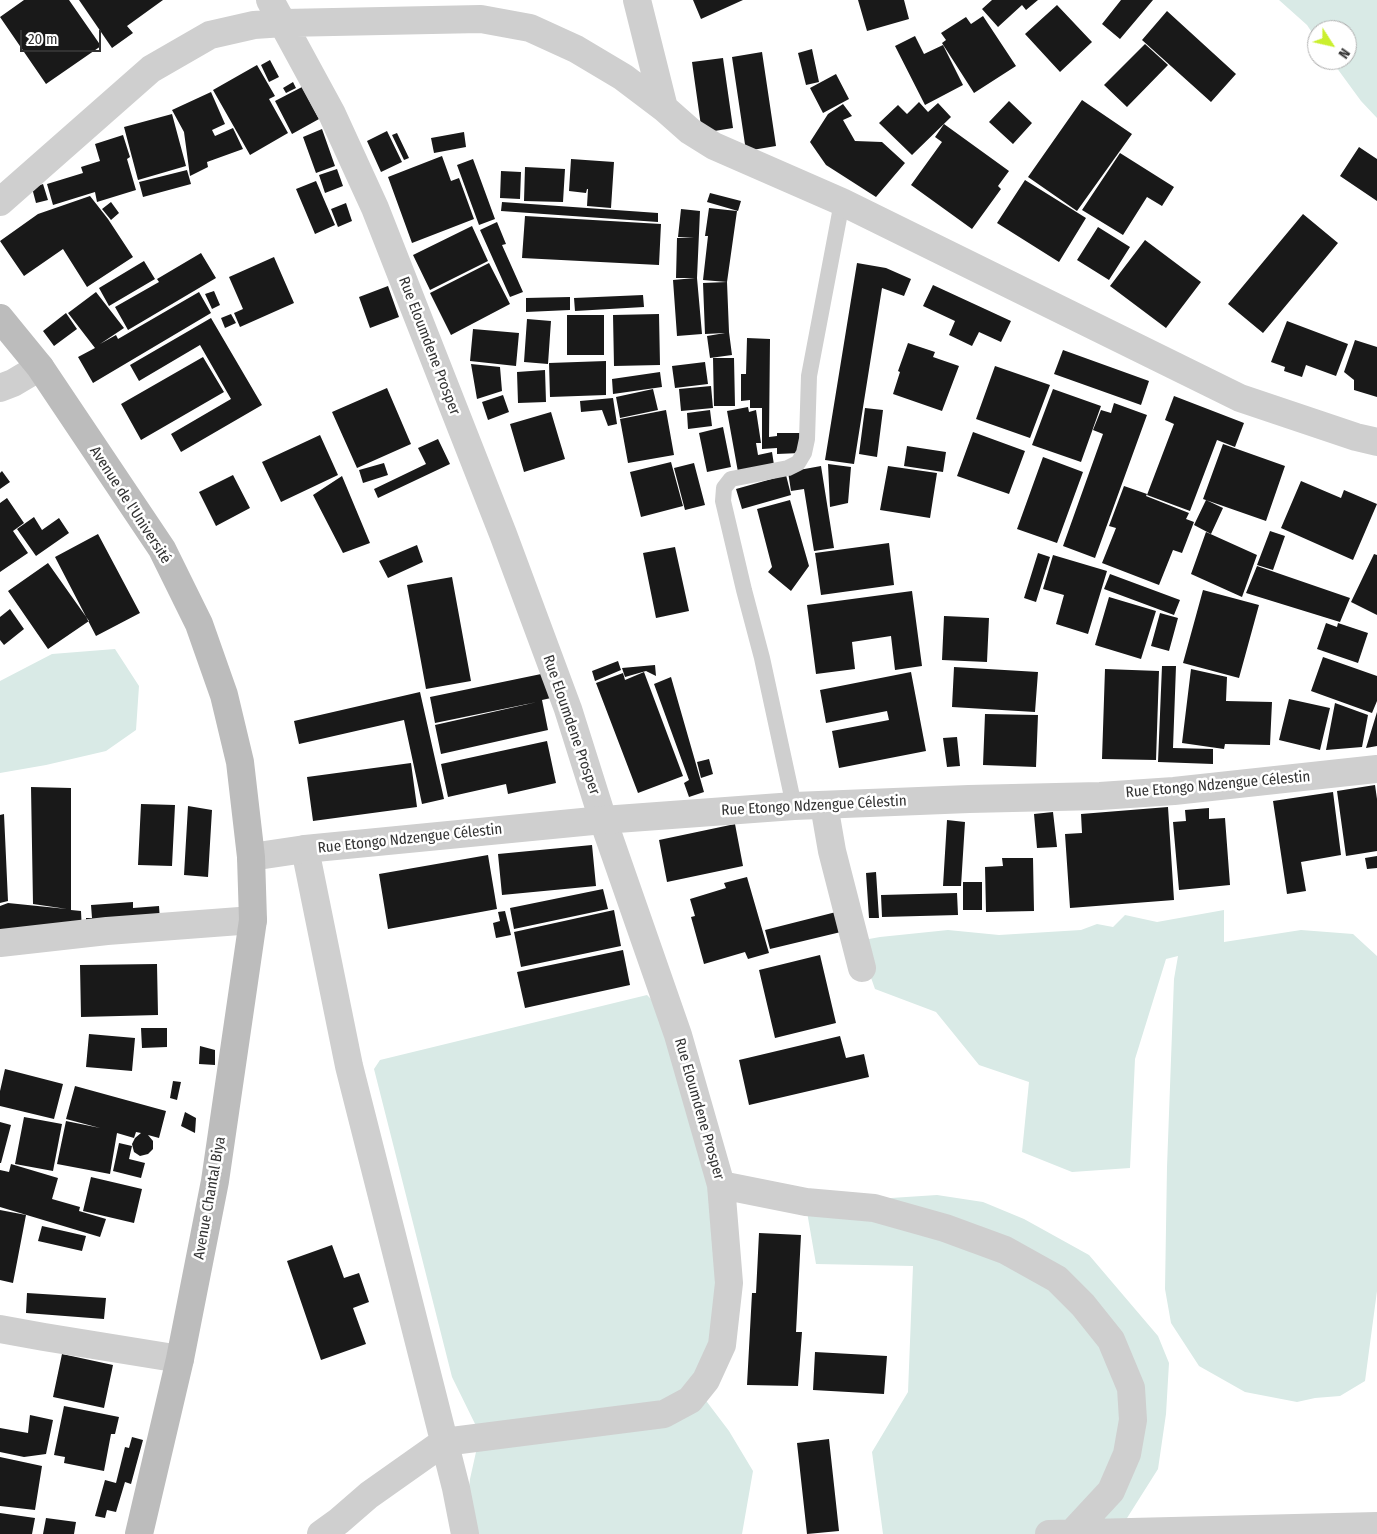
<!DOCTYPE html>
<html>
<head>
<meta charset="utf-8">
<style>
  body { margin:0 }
  #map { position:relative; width:1377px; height:1534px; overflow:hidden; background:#fff; font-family:"Fira Sans Condensed",sans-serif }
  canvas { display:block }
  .north { position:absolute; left:1307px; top:20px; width:50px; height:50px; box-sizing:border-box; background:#fff; border:1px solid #adadad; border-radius:50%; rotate:125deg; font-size:14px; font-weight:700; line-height:20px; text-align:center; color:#323232 }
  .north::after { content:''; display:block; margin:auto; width:18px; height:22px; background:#caef2e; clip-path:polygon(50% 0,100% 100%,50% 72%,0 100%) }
  .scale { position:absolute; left:20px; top:30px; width:81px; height:22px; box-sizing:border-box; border:2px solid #323232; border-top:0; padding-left:6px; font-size:15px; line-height:18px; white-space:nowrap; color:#323232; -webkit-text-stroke:4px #fff; paint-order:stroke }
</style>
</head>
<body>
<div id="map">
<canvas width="1377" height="1534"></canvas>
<div class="north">N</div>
<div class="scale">20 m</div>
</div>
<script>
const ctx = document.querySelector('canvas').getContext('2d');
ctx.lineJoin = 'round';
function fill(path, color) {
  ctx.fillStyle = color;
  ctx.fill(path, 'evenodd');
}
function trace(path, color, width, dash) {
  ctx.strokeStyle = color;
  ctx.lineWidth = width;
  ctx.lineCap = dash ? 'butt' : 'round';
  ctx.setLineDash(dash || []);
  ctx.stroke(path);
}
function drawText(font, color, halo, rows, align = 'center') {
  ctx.font = font + ' "Fira Sans Condensed",sans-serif';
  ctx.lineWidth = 5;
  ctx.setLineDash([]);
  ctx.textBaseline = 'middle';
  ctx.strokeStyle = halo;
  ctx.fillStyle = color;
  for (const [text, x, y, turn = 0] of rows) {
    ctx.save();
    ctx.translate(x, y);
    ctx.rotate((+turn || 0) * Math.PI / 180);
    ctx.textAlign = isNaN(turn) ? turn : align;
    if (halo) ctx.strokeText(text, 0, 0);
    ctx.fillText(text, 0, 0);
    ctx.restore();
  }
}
const green = new Path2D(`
  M1279 0H1377V118L1361 101 1331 60H1347V30H1317V40L1307 25Z
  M115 649 139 686 136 730 106 751 46 765 0 773V681L52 654Z
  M1224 910V942L1301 930 1353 934 1377 956V1291L1365 1381 1340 1396 1315 1398 1297 1402 1245 1392 1199 1366 1171 1323 1165 1289 1167 1167 1174 979 1178 956 1166 959 1135 1059 1130 1168 1072 1172 1022 1152 1029 1082 979 1065 936 1012 875 989 858 941 880 937 948 930 999 935 1081 930 1097 924 1113 927 1125 915 1157 922Z
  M647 995 683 1031 731 1198 704 1398 729 1431 753 1471 742 1534H466L464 1531 470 1479 480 1434 452 1377 374 1069 380 1060Z
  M937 1195 983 1202 1024 1219 1089 1255 1158 1336 1169 1363 1166 1414 1158 1469 1122 1526 1082 1534H883L872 1452 908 1392 913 1266 816 1264 807 1212 845 1201Z`);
const building = new Path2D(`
  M24 0H69L101 46 46 84 0 17Z
  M79 0H163L127 26 133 33 112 48Z
  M693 0H743L701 19Z
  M858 0H904L909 19 867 31Z
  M992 0H1038L1026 10 1022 5 998 27 982 9Z
  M1121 0H1153L1120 39 1102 24Z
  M1057 5 1092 42 1060 72 1025 34Z
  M1167 11 1236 74 1211 102 1142 40Z
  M983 16 1016 66 974 93 942 43 946 40 941 33 966 17 971 24Z
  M915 36 924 54 943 45 963 85 925 105 895 46Z
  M1145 44 1168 65 1127 107 1104 85Z
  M812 49 819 82 806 85 798 53Z
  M762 52 776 146 746 151 732 57Z
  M723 58 733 128 702 133 692 62Z
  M270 60 279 77 269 82 261 65Z
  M257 65 275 96 269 99 288 133 250 155 213 90Z
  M836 74 849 99 823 113 810 88Z
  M293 82 296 88 286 93 283 88Z
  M302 87 319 119 292 134 275 101Z
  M211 92 225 124 212 130 215 136 233 128 243 149 207 162 208 167 190 176 184 132 172 110Z
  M1082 100 1132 134 1077 211 1028 177Z
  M1009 101 1032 123 1013 144 989 122Z
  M919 102 928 112 938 103 951 117 912 155 879 123 898 105 907 114Z
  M843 104 852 116 843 120 855 141 882 142 905 163 876 197 826 165 810 142 828 114Z
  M172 114 186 166 138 180 124 127Z
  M944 124 1009 171 998 186 1001 189 972 229 911 185 942 142 935 137Z
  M322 129 335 166 316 173 303 137Z
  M387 131 402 162 381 172 367 141Z
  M464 132 466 147 434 153 431 138Z
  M397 133 409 158 404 160 392 135Z
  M123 135 130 157 127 159 136 190 97 202 95 192 53 205 47 184 83 173 81 167 100 161 95 144Z
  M1359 147 1377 159V201L1340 176Z
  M1120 153 1174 187 1162 206 1147 197 1123 235 1082 210Z
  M442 156 451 181 459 178 474 219 412 243 388 177Z
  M473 159 495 219 479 225 457 165Z
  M571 159 614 162 611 208 587 206 588 189H587L586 193 569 191Z
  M525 167 565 169 563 202 524 201Z
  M337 169 343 186 325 193 319 175Z
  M187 170 191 184 143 197 139 182Z
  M501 171 521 172 520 199 500 198Z
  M1025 180 1086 218 1059 262 997 223Z
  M316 181 335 225 315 234 296 189Z
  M43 184 48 200 36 203 32 188Z
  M710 193 741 201 738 211 707 202Z
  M90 196 108 219 133 257 87 287 63 249 24 276 0 241 38 214Z
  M111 202 119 213 111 220 102 209Z
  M502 202 658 213V222L501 211Z
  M346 203 352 221 338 227 331 209Z
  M709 208 737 211 727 282 703 280 708 236H705Z
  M681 209 700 211 697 278 702 334 677 336 673 280 695 278H676L677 238H694L678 237Z
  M1303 214 1338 243 1263 333 1228 304Z
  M525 216 661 224 659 265 522 258Z
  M497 222 506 244 502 245 523 292 510 297 480 230Z
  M472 226 488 261 430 290 413 255Z
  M1098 227 1130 247 1109 280 1077 260Z
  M1145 240 1201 282 1166 328 1110 286Z
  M201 253 216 278 128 330 115 307 159 282 157 279Z
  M274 257 294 303 240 327 234 313 243 309 229 277Z
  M144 261 155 279 109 306 99 288Z
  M489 263 510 304 451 335 430 293Z
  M857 263 886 268 911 279 904 296 882 288 854 464 825 460Z
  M727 282 729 332 732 355 710 358 707 336 725 333 705 334 703 283Z
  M933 285 1011 321 1001 342 979 332 972 346 949 335 955 321 923 306Z
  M388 286 399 317 370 328 359 297Z
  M214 291 220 305 212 309 205 294Z
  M96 292 124 328 100 344 116 335 118 339 199 292 211 313 93 383 78 357 95 348 68 313Z
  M643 295 644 307 575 311 574 298Z
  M570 297V310L526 312V298Z
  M66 313 77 329 54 346 43 331Z
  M231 314 236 323 225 328 221 318Z
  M659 314 660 365 614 366 613 315Z
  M567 315H604V355H567Z
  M211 318 262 405 181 452 171 434 231 399 200 345 139 381 130 365Z
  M527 319 551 321 548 364 524 362Z
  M1287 321 1348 344 1336 376 1306 365 1302 377 1284 371 1285 367 1271 362Z
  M473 329 519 333 516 366 470 361Z
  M747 338 770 339 769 437 777 436V433H800V453L777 454V448L762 449V408H750V400L741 401V374H746Z
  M1355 340 1377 347V397L1354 390V380L1344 372Z
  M908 343 935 352 933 357 959 366 942 411 893 394 900 372 898 371Z
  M1063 350 1149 381 1141 405 1054 374Z
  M203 357 224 392 141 440 121 404Z
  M713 358H734L735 406H714Z
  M606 361V395L550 397 549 363Z
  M705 362 708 384 675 388 672 366Z
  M471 364 500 367 502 391 477 399Z
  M995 366 1050 385 1030 438 976 419Z
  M545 370 546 402 518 403 517 372Z
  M660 372 662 387 613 394 612 379Z
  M711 386 713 408 681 411 679 389Z
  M387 388 411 444 357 468 332 412Z
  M653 389 658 410 620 418 616 397Z
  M1053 389 1101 406 1081 462 1032 445Z
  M503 395 509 412 488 420 482 402Z
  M1174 396 1244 423 1235 447 1217 440 1190 511 1147 495 1174 424 1165 420Z
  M613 398 617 424 608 426 602 410 581 412 580 401Z
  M1114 403 1147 415 1095 558 1063 546 1103 434 1093 430 1101 410 1111 413Z
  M748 407 749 412 756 410 761 443H756L758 455 772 452 774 465 738 472 727 411Z
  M865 408 883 410 877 457 859 454Z
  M666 410 674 455 628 463 620 419Z
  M710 410 712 426 688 429 687 413Z
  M551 412 565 459 524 472 510 424Z
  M723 427 731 467 707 472 699 433Z
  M973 432 1025 451 1009 494 957 476Z
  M320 435 338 475 281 502 262 462Z
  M438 439 450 464 378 498 374 489 426 464 418 448Z
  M1223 444 1285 466 1266 521 1203 499Z
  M907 446 946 452 943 472 904 466Z
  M1043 457 1083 472 1057 543 1017 529Z
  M671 462 683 506 641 517 630 472Z
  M384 463 388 475 363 483 359 470Z
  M694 463 705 505 685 510 674 468Z
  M828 464 851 467 848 503 830 507Z
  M821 466 834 548 814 551 804 489 791 491 788 472Z
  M888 466 937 473 930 518 880 510Z
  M2 471 10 482 0 489V473Z
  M233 475 250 508 216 526 199 492Z
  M786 475 791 495 742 509 736 489Z
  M342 476 370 543 343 553 313 495Z
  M1301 481 1341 498 1344 490 1377 504 1353 560 1281 528Z
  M1124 486 1147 494 1146 496 1189 513 1186 519 1194 522 1182 553 1173 550 1159 585 1102 563 1116 528 1109 526Z
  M7 498 24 523 13 531 28 553 0 572V503Z
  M790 500 809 566 791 591 768 572 772 567 757 509Z
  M1206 500 1223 508 1211 534 1194 525Z
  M34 517 42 530 59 518 69 533 36 556 17 529Z
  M1270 531 1285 536 1273 570 1257 565Z
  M1206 532 1257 555 1242 597 1191 574Z
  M98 534 140 613 96 636 55 557Z
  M889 543 894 585 821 595 815 553Z
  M417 545 423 562 388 578 379 561Z
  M675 547 689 611 656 618 643 553Z
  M1038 553 1050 557 1036 602 1024 598Z
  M1374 554 1377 555V615L1351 602Z
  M1053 555 1107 571 1088 634 1056 624 1064 595 1043 589Z
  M48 563 89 621 48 649 8 591Z
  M1257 566 1350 598 1340 622 1246 593Z
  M1110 574 1180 600 1174 615 1104 589Z
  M452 577 471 681 426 689 407 585Z
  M1203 590 1259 605 1239 678 1183 663Z
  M912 591 922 666 895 670 891 636 852 642 855 669 816 674 807 605Z
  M1109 597 1156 611 1141 659 1095 645Z
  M10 609 24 629 4 645 0 640V617Z
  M1160 613 1178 618 1169 651 1151 646Z
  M944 616 989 618 987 662 942 660Z
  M1326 623 1337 627 1338 623 1368 633 1358 663 1317 649Z
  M1323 657 1377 676V701L1372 713 1311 691Z
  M618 661 621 670 595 681 592 671Z
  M655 665 656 676 646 671 625 677 622 668Z
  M1162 666H1176L1173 748 1213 749V764L1158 762Z
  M954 667 1038 672 1035 712 952 707Z
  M1105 669 1159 671 1156 760 1102 759Z
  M1191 669 1227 677 1226 701 1272 702 1270 745 1225 744 1224 749 1182 743Z
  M644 672 683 776 638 793 596 683 623 673 625 680Z
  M911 672 926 751 839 768 832 731 889 720 887 711 826 723 820 690Z
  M546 673 551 698 542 700 548 730 441 754 435 725 537 702 435 723 430 697Z
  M671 677 704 792 689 797 684 783 689 780 654 684Z
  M420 692 444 799 422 804 404 720 299 744 294 721Z
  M1289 699 1330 708 1320 750 1279 740Z
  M1335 703 1368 715 1362 747 1326 750Z
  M1377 712V746L1366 748Z
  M985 714 1038 715 1036 767 983 765Z
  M957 737 960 766 947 767 943 738Z
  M547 741 556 783 508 794 506 784 448 797 441 764Z
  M709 759 713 774 701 778 697 762Z
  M411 763 417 807 313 821 307 777Z
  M1375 785 1377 799V851L1346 856 1337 791Z
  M31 787 71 788V910L81 911 82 932 0 936V906L8 903 67 909 33 904Z
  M1333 792 1341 855 1301 862 1306 891 1287 894 1273 801Z
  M141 804 175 805 172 866 138 865Z
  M188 806 212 810 208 877 184 875Z
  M1168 807 1174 900 1070 908 1065 834 1082 833 1081 814Z
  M1209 808V819L1225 818 1230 885 1179 890 1173 822 1186 821 1185 810Z
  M1053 812 1057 847 1037 848 1034 814Z
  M4 814 8 901 0 903V815Z
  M947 820 965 822 961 886H943Z
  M735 824 743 866 667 882 659 840Z
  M592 845 596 886 502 895 498 854Z
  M488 855 497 909 388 929 379 874Z
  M1377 856V868L1367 869 1365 858Z
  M1002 858H1033L1034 911 986 912 985 867 1003 866Z
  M876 872 879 918H869L866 873Z
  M747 877 769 953 748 959 745 952 704 964 691 917 695 916 690 899 726 888 724 883Z
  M963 882H982V910H963Z
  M603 889 608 909 514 929 510 908Z
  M957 893 958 915 882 917 881 895Z
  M133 902V908L159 906 160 921 86 926V918H92L91 905Z
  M614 910 621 946 521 967 514 932Z
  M505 911 511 935 496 938 493 923 500 921 498 912Z
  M840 911 845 931 770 949 765 930Z
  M623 950 630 985 525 1008 517 972Z
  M820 955 836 1023 775 1038 759 970Z
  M157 964 158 1015 81 1017 80 965Z
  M141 1028H167V1047L142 1048Z
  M89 1034 135 1038 132 1071 86 1067Z
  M840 1036 846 1058 864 1054 869 1077 749 1105 739 1060Z
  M200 1046 215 1050V1065L199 1064Z
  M5 1069 63 1084 54 1119 0 1106V1091Z
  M173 1081 181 1082 177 1100 170 1098Z
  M75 1086 166 1111 159 1138 148 1135 153 1141V1149L148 1154 140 1156 134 1152 132 1144 135 1138 141 1133 136 1132 134 1138 117 1133 110 1174 57 1164 66 1121 100 1128 66 1119Z
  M185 1112 196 1118 195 1133 181 1126Z
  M24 1117 62 1124 53 1171 15 1164Z
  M0 1122 11 1125 1 1163H0Z
  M119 1143 132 1146 129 1159 145 1163 141 1178 113 1171Z
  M11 1164 58 1178 52 1199 80 1207 79 1211 106 1219 100 1237 0 1207V1170L9 1172Z
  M91 1177 142 1189 134 1223 83 1211Z
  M0 1210 26 1215 13 1283 0 1280Z
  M42 1226 86 1236 82 1251 38 1241Z
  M759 1233 801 1235 796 1332H802L798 1386 747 1385 752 1293H756Z
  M332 1245 344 1278 359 1273 369 1302 353 1308 366 1344 321 1360 287 1261Z
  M27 1293 106 1298 104 1319 26 1313Z
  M815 1352 887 1356 884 1394 813 1390Z
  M62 1354 113 1365 104 1408 53 1397Z
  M64 1406 119 1417 115 1434H111L104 1471 64 1463 65 1457 54 1455Z
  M30 1415 53 1420 46 1454 24 1457 0 1452V1428L28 1433Z
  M132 1437 143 1440 131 1484 125 1482 116 1512 107 1510 105 1518 95 1516 105 1480 116 1483 125 1447 129 1448Z
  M829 1439 839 1531 807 1534 797 1443Z
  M0 1457 42 1466 35 1510 0 1506Z
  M0 1513 35 1518 32 1534H0Z
  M46 1518 76 1522 74 1534H43Z`);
const service = new Path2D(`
  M794 806 762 658 744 590 723 501 724 488 731 479 788 468 798 463 804 453 807 439 809 376 842 202`);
const minor = new Path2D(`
  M270 0 332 114 375 208 503 534 568 709 603 820 678 1035 721 1185 729 1283 722 1345 706 1380 690 1400 664 1414 444 1442 369 1495 339 1521 321 1534
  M637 0 664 108
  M0 202 151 69 210 35 254 25 284 23 481 19 530 28 576 49 623 77 664 108 690 131 714 146 842 202 1240 398 1356 437 1377 442
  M0 388 13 383 40 367
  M824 805 832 851 862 968
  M305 849 349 1066 456 1488 465 1534
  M0 943 107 931 253 920
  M721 1185 806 1202 874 1208 945 1228 1005 1250 1057 1279 1083 1305 1111 1340 1131 1388 1133 1420 1127 1454 1111 1491 1073 1532
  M0 1329 44 1337 180 1359
  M1049 1534 1377 1526`);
const tertiary = new Path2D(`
  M251 857 305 849 603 820 794 806 969 799 1100 796 1174 791 1377 769`);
const secondary = new Path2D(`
  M0 318 40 367 162 549 199 624 224 695 240 762 251 857 253 920 215 1181 180 1359 139 1534`);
const streetNames = [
  ["Rue Eloumdene Prosper",429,346,69],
  ["Avenue de l'Université",130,505,57],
  ["Rue Eloumdene Prosper",571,725,71],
  ["Rue Etongo Ndzengue Célestin",1218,785,-5],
  ["Rue Etongo Ndzengue Célestin",814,806,-3],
  ["Rue Etongo Ndzengue Célestin",410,839,-6],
  ["Rue Eloumdene Prosper",699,1109,74],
  ["Avenue Chantal Biya",210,1198,-80]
];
fill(green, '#d9eae6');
fill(building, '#191919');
trace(service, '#cfcfcf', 16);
trace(minor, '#cfcfcf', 28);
trace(tertiary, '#cfcfcf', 28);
trace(secondary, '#bcbcbc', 28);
drawText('15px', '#323232', '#fff', streetNames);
</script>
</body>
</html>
